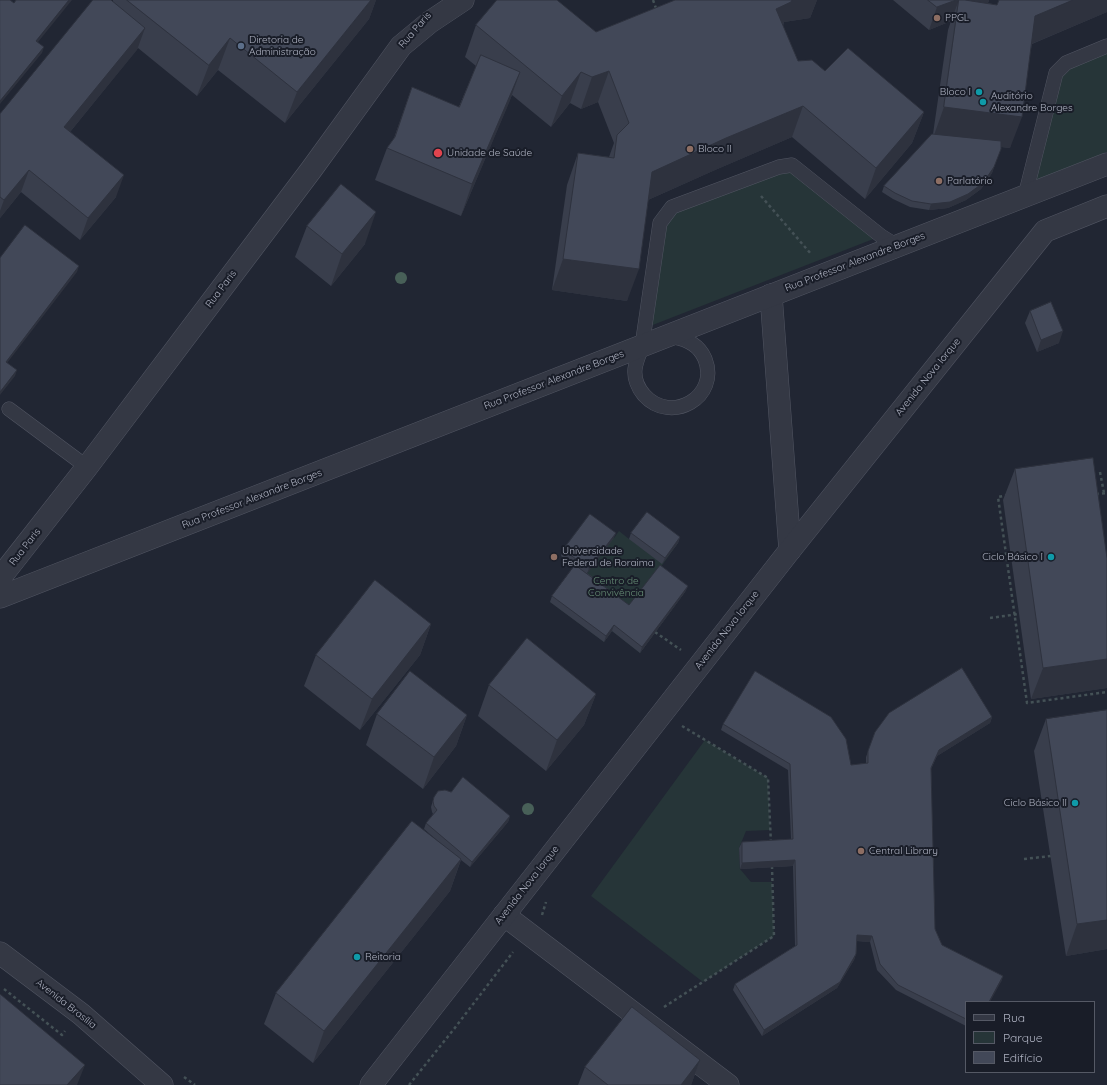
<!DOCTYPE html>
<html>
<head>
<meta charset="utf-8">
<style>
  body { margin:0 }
  #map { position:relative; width:1107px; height:1085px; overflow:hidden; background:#212633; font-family:Quicksand,sans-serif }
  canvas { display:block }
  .legend { position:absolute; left:965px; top:1001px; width:130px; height:72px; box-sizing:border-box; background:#191d28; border:1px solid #555965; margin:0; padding:5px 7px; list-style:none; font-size:12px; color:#aeb2c1 }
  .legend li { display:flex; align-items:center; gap:8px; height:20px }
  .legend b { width:20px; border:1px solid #555965 }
</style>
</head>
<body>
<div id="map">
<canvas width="1107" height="1085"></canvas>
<ul class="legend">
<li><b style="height:5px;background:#343844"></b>Rua</li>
<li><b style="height:11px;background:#263538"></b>Parque</li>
<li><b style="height:11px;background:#424858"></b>Edifício</li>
</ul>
</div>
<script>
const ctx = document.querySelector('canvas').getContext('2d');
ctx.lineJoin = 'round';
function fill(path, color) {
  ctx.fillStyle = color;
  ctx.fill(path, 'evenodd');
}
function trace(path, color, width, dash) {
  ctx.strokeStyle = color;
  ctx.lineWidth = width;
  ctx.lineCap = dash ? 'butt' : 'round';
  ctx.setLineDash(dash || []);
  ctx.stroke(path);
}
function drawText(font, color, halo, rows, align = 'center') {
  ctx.font = font + ' Quicksand,sans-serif';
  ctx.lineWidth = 4;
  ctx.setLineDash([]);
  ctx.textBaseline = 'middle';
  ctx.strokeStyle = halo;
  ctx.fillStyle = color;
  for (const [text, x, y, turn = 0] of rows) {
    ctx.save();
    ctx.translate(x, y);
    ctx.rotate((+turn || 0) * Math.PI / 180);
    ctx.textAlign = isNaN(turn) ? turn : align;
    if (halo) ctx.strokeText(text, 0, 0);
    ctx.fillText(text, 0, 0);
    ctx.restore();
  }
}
const green = new Path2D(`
  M1107 46V152L1029 183 1056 73Z
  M792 165 881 236 645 328 660 223 672 207Z
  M644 518 678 543 658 571 685 592 640 653 612 631 604 642 550 602 576 567 561 556 614 538 619 531 629 539Z
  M705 740 768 778 770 830 746 831 739 848 740 869 751 882H772L774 936 703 982 591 896Z`);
const path = new Path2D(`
  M653 0 657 11
  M761 196 811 254
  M1100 472 1104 493
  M1096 494 1107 493
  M1008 495 998 497 1027 703 1107 692
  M990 618 1019 614
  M655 632 681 650
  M682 726 768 778 771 844
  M1024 859 1051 856
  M542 915 546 902
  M4 989 62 1035 65 1031
  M664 1007 774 936 772 867
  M184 1077 195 1085
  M409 1085 454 1029 513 952`);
const service = new Path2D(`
  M1025 196 1056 73 1066 63 1107 46
  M674 337C688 340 699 345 705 359 720 397 671 425 644 395 638 388 634 378 635 369 636 361 640 353 642 346Z
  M642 346 660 223 672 207 779 167 792 165 881 236 897 246
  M9 409 87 467`);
const minor = new Path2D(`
  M771 295 790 550
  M504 915 728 1085`);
const tertiary = new Path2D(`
  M0 578 87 467 311 170 401 46 430 22 463 0
  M0 597 1107 164
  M0 953 81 1014 162 1085
  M371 1085 790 550 1045 231 1107 206`);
const trees = [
  [401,278],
  [528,809]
];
const wall = new Path2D(`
  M113 0H376L369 19 285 123 218 70 197 96 138 48 70 132 116 197 80 240 21 192 0 218V114L113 1Z
  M675 0H817L810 18 784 22 783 26 798 61 825 71 924 112 912 143 865 199 792 137 715 170 648 200 627 301 552 290 567 185 578 153 609 157 614 143 598 102 581 109 570 103 551 127 512 95 461 216 375 180 387 148 394 138 412 87 459 107 476 66 465 57 476 25 596 32Z
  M893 0H989L988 3 997 5 1107 12 1032 44 1010 148 1001 147 992 173 981 189 966 200 948 208 929 210 910 207 893 199 882 192 884 186 933 134 948 30 951 21 929 30Z
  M307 226 365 244 331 286 295 257Z
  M1030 311 1059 343 1037 352 1025 323Z
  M1015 469 1107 558V688L1031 699 1003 500Z
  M616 533 613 539 587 573 629 605 688 586 685 592 640 653 612 631 604 642 550 602 552 596 575 566 561 556 563 550Z
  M631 533 680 537 678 543 662 564 629 539Z
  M431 624 420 655 360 730 304 686 316 655Z
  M489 685 596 694 584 725 546 771 478 716Z
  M377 714 467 715 456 746 423 789 366 745Z
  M992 717 990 723 937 756 931 769 935 929 942 945 1003 976 1001 982 966 1002V1026L896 990 877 970 870 942 857 941 856 954 854 960 837 988 762 1036 733 990 735 984 795 946 793 866 740 869 739 848 742 842 791 839 788 770 721 730 723 724 851 765 866 763V757L875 732Z
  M1046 719 1107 949 1066 956 1034 751Z
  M434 797 510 816 508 822 470 867 461 860 450 891 313 1063 264 1024 276 993 446 848 424 829 426 823 433 814 432 812 431 807Z
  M700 1060 691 1085H578L585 1067Z`);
const shadedWall = new Path2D(`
  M69 0H72L34 47 36 41Z
  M371 0H376L369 19 285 123 297 92Z
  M792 0H817L810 18 784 22 779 33 776 9Z
  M956 0H959L951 21 929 30 937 7Z
  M959 0H989L987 6Z
  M1073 0H1107V12L1024 47 1035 16Z
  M145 28 137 50 56 149 64 127Z
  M230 38 218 70 197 96 209 65Z
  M44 47 42 53 0 104V101Z
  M609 71 598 102 581 109 592 77Z
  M520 72 509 103 461 216 472 184Z
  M581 72 570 103 551 127 562 96Z
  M803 106 792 137 715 170 641 203 652 172 726 138Z
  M944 107 1022 117 1010 148 933 138Z
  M924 112 912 143 865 199 876 168Z
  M994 167 992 173 981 189 966 200 948 208 929 210 931 204Z
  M29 170 21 192 0 218V211L4 200Z
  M124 175 116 197 80 240 88 218Z
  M376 212 365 244 331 286 342 254Z
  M563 259 639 269 627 301 552 290Z
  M79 266 77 272 4 367 6 362Z
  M1063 331 1059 343 1037 352 1041 340Z
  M17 370 15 376 0 395V392Z
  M616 533 613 539 587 574 589 568Z
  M680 537 678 543 662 564 665 558Z
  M688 586 685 592 640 653 642 647Z
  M431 624 420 655 360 730 372 699Z
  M614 625 612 631 604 642 606 636Z
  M1107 659V688L1031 699 1043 668Z
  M596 694 584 725 546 771 557 740Z
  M467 715 456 746 423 789 434 757Z
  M992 717 990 723 937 756 929 774 939 750Z
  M510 816 508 822 470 867 472 862Z
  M461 859 450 891 313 1063 324 1031Z
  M795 860 793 866 740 869 742 863Z
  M1107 920V949L1066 956 1077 924Z
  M857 935 872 936 870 942 855 941Z
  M856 954 854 960 837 988 762 1036 764 1030Z
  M1003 976 1001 982 990 1002H989Z
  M700 1060 691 1085H681Z
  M85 1065 77 1085H67Z`);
const building = new Path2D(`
  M0 0H10L14 3 16 0H69L36 41 44 47 0 101Z
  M93 0H111L145 28 64 127 124 175 88 218 29 170 4 200 0 197V114Z
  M127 0H371L297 92 230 38 209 65Z
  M497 0H557L596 32 675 0H792L791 2 776 9 798 61 812 60 825 71 848 48 924 112 876 168 803 106 726 138 652 172 639 269 563 259 578 153 614 158 617 135 629 123 609 71 592 77 581 72 562 96 476 25Z
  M928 0H956L937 7Z
  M959 0H965L997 5 999 0H1073L1035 16 1022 117 944 107Z
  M481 55 520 72 472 184 387 148 395 137 412 87 459 107Z
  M932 134 1001 141V149L994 167 983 183 968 194 950 202 931 204 912 201 895 193 884 186Z
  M341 184 376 212 342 254 307 226Z
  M25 225 79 266 6 362 17 370 0 392V258Z
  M1051 302 1063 331 1041 340 1030 311Z
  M1093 458 1107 558V659L1043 668 1015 469Z
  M647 512 680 537 665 558 631 533Z
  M590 514 616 533 589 568 563 550Z
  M575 565 629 605 660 565 688 586 642 647 614 625 606 636 552 596Z
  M375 580 431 624 372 699 316 655Z
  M527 638 596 694 557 740 489 685Z
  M962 668 992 717 939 750 931 768 935 929 942 945 1003 976 989 1002H966V1019L898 985 880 964 872 936 857 935 856 954 840 982 764 1030 735 984 797 945 795 860 742 863V842L793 839 790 764 723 724 755 671 831 717 846 739 851 765 868 763V751L875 732 889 713Z
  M410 671 467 715 434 757 377 714Z
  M1107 710V920L1077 924 1046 719Z
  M463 777 510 816 472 862 426 823 437 810 434 806 433 801 434 797 438 791 445 790 451 792Z
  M412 821 461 859 324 1031 276 993Z
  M0 994 85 1065 67 1085H0Z
  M632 1007 700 1060 681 1085H608L585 1067Z`);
const markers = [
  [937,18,4,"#8d6e63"],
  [241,46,4,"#5c6f8a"],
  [979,92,4,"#0f9aa8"],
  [983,102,4,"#0f9aa8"],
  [690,149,4,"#8d6e63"],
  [438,153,5,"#e0444e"],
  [939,181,4,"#8d6e63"],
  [554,557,4,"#8d6e63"],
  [1051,557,4,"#0f9aa8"],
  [1075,803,4,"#0f9aa8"],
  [861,851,4,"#8d6e63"],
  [357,957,4,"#0f9aa8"]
];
const poiNames = [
  ["PPGL",945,18],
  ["Diretoria de",249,40],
  ["Administração",249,52],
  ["Bloco I",971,92,"right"],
  ["Auditório",991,96],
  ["Alexandre Borges",991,108],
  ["Bloco II",698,149],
  ["Unidade de Saúde",447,153],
  ["Parlatório",947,181],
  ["Universidade",562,551],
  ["Federal de Roraima",562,563],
  ["Ciclo Básico I",1043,557,"right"],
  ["Ciclo Básico II",1067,803,"right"],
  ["Central Library",869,851],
  ["Reitoria",365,957]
];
const streetNames = [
  ["Rua Paris",415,30,-49],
  ["Rua Professor Alexandre Borges",855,262,-21],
  ["Rua Paris",221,289,-53],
  ["Avenida Nova Iorque",928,377,-51],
  ["Rua Professor Alexandre Borges",554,380,-21],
  ["Rua Professor Alexandre Borges",252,499,-21],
  ["Rua Paris",25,547,-52],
  ["Avenida Nova Iorque",727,630,-52],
  ["Avenida Nova Iorque",527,885,-52],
  ["Avenida Brasília",66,1004,38]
];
const parkNames = [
  ["Centro de",616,581],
  ["Convivência",616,593]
];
fill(green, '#263538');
trace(service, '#515562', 15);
trace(minor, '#515562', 23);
trace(tertiary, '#515562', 23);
trace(path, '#445156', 2.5, [3, 3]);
trace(service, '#343844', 14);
trace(minor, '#343844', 22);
trace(tertiary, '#343844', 22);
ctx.fillStyle = '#486058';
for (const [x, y] of trees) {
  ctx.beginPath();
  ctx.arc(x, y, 6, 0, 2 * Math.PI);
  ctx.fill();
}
fill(wall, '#393e4c');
fill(shadedWall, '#2e323e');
fill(building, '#424858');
trace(building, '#2e323e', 1);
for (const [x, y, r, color] of markers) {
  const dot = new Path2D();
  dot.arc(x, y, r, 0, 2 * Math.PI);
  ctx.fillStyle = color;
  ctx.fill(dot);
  trace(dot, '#191d28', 1.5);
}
drawText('10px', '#aeb2c1', '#191d28', poiNames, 'left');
drawText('10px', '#aeb2c1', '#191d28', streetNames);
drawText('10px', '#688f77', '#191d28', parkNames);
</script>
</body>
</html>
